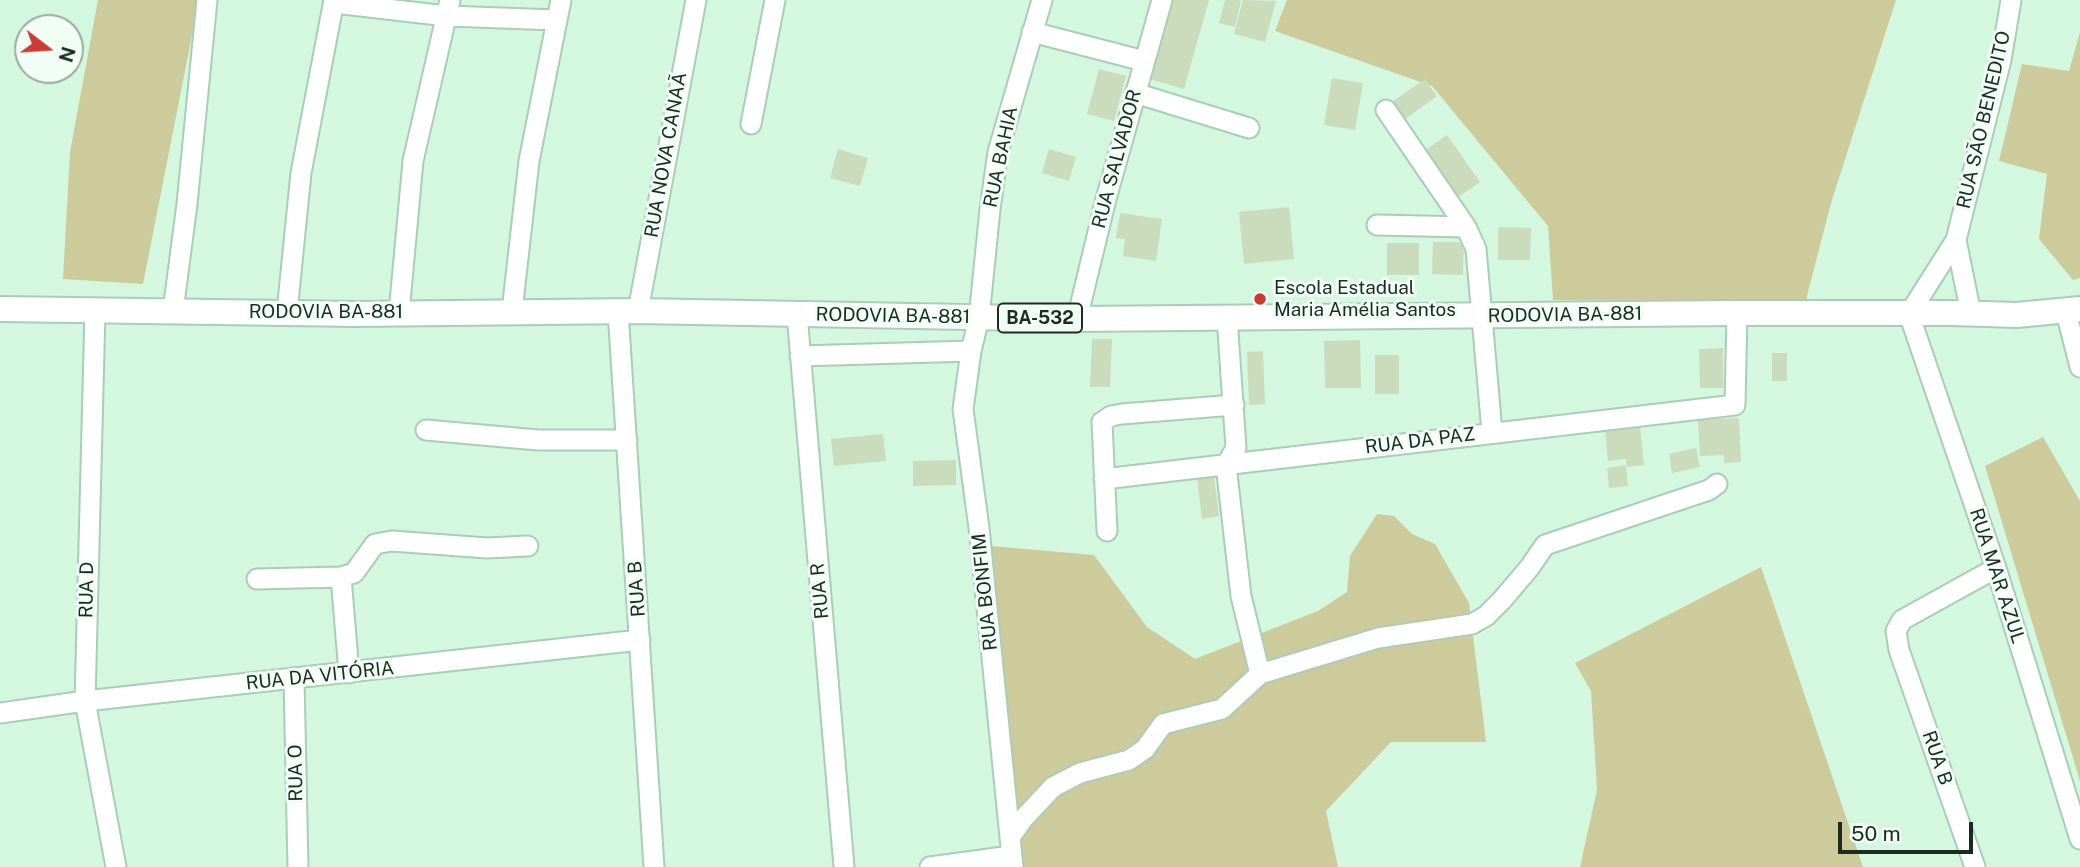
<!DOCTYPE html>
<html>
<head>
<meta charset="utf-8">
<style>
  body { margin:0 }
  #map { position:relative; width:2080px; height:867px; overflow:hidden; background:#d4f7e0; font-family:"Public Sans",sans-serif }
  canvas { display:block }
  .north { position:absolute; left:14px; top:14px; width:70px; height:70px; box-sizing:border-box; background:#f0fef5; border:2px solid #9ca9a1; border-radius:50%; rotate:107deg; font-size:19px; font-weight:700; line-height:28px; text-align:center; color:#1d2a22 }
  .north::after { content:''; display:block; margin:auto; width:24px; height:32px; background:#c93b35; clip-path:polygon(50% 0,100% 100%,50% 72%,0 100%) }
  .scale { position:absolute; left:1838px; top:822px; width:135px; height:32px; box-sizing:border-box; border:4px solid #1d2a22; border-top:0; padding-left:9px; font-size:21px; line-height:24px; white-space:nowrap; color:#1d2a22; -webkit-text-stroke:5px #f0fef5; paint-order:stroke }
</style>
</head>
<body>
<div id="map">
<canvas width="2080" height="867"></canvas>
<div class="north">N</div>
<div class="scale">50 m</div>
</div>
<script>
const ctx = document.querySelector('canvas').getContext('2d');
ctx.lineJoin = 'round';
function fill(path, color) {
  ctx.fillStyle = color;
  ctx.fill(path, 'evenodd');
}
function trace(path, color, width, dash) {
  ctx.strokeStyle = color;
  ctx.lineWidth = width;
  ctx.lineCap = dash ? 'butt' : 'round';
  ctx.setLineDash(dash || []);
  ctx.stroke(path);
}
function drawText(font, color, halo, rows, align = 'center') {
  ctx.font = font + ' "Public Sans",sans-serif';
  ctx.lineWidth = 6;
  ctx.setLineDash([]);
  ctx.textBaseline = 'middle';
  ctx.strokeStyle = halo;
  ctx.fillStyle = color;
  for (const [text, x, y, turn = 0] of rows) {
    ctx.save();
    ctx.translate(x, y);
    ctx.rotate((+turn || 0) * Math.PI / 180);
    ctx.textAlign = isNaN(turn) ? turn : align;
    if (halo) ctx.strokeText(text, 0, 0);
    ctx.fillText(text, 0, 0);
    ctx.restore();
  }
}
const green = new Path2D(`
  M98 0H199L143 284 63 279 70 152Z
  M1287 0H1896L1831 203 1806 300H1553L1548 226 1432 86 1275 31Z
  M2080 32V278L2073 280 2039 239 2047 174 1999 161 2022 64 2069 71Z
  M2043 437 2080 501V781L1985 466Z
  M1377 514 1394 516 1412 534 1435 544 1469 603 1486 742H1391L1326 811 1338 867H1020L991 546 1094 555 1147 627 1195 659 1318 611 1347 592 1350 556Z
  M1761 567 1863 867H1580L1597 790 1591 691 1575 663Z`);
const building = new Path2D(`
  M1171 0H1209L1184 89 1149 79Z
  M1225 0H1241L1235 27 1219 23Z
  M1243 0 1276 1 1265 42 1234 34Z
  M1099 69 1126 76 1114 121 1087 114Z
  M1332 78 1363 83 1355 130 1324 125Z
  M1425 79 1437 96 1404 120 1392 102Z
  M1447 135 1480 182 1457 198 1424 151Z
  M838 149 868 158 860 186 830 178Z
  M1049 149 1076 157 1069 181 1042 173Z
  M1289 207 1294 259 1244 264 1239 212Z
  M1120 213 1162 219 1156 261 1123 256 1125 239 1116 238Z
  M1498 227 1531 228 1530 260H1498Z
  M1433 242H1464L1463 275 1432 274Z
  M1387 243H1419V275H1387Z
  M1092 339H1112L1110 387H1090Z
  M1360 340 1361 388H1325L1324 341Z
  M1723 348V388H1700L1699 349Z
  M1263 351 1265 404 1249 405 1247 352Z
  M1772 353H1787V381H1772Z
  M1375 355H1399V394H1375Z
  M1739 418 1741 462 1724 463V455L1700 456 1698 420Z
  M1640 426 1644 465 1627 467 1626 459 1608 461 1605 430Z
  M883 434 886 461 834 466 831 439Z
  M1696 448 1700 467 1672 473 1669 454Z
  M956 460V485L913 486V461Z
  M1626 465 1628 486 1609 488 1607 468Z
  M1214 476 1219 516 1202 519 1197 479Z`);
const minor = new Path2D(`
  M2011 0 2001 60 1956 240 1909 314 1996 568 2080 839
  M334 3 447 16 557 20
  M1032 32 1144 61
  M1135 93 1249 128
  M1386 110 1466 227 1476 249 1492 432
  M751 124 775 0
  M1377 225 1466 227
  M1956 240 1971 314
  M95 311 85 701 116 867
  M173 311 187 204 207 0
  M512 311 529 161 561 0
  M618 311 654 867
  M638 311 696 0
  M287 312 301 173 334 0
  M2066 312 2080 367
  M399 313 413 161 450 0
  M797 314 844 867
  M1227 317 1236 448 1226 465 1241 596 1260 674
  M1077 319 1106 199 1162 0
  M800 356 971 351
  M426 430 538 440H627
  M1104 479 1735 405 1737 313
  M1107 531 1102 422 1111 416 1122 414 1234 405
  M341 577 349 673
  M257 579 341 577 354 573 375 544 392 541 487 548 528 546
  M294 679 298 867
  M0 713 85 701 640 640
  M1011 836 1023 819 1053 787 1080 773 1129 760 1145 749 1163 724 1222 709 1260 674 1378 638 1472 624 1486 616 1502 600 1530 567 1545 545 1709 490 1717 484
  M930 867 1011 856
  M1013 867 979 528 963 409 971 351 979 318 990 209 998 152 1042 0
  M1975 867 1899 650 1896 631 1902 620 1996 568`);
const major = new Path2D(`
  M0 309 357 314 638 311 1077 319 1737 313H1952L2017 315 2080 309`);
const markers = [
  [1260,299,7,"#c93b35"]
];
const shields = [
  [1040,318,84]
];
const shieldNames = [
  ["BA-532",1040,318]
];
const streetNames = [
  ["RUA SÃO BENEDITO",1984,120,-77],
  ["RUA NOVA CANAÃ",666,155,-80],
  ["RUA BAHIA",1001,157,-78],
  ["RUA SALVADOR",1117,159,-75],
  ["RODOVIA BA-881",326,312],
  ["RODOVIA BA-881",1565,315,-1],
  ["RODOVIA BA-881",893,316,1],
  ["RUA DA PAZ",1420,441,-7],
  ["RUA MAR AZUL",1997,576,72],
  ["RUA B",637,589,-94],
  ["RUA D",87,590,-89],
  ["RUA R",820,591,-95],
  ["RUA BONFIM",985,592,-96],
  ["RUA DA VITÓRIA",320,676,-6],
  ["RUA B",1937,758,71],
  ["RUA O",296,773,-91]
];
const poiNames = [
  ["Escola Estadual",1274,288],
  ["Maria Amélia Santos",1274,310]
];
fill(green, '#cdcb9b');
fill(building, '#cadcbc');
trace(minor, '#abcdb8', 23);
trace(major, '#abcdb8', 28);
trace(minor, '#fff', 19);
trace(major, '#fff', 24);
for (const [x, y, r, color] of markers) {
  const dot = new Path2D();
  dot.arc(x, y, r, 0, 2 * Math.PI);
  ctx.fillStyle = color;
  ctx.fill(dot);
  trace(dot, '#f0fef5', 2.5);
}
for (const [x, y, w] of shields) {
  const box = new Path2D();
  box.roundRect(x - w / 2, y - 14.5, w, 29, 5);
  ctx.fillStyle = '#f0fef5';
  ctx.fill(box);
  trace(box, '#1d2a22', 2);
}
drawText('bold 18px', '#1d2a22', null, shieldNames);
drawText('19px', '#1d2a22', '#f0fef5', streetNames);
drawText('19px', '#1d2a22', '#f0fef5', poiNames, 'left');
</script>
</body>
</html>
